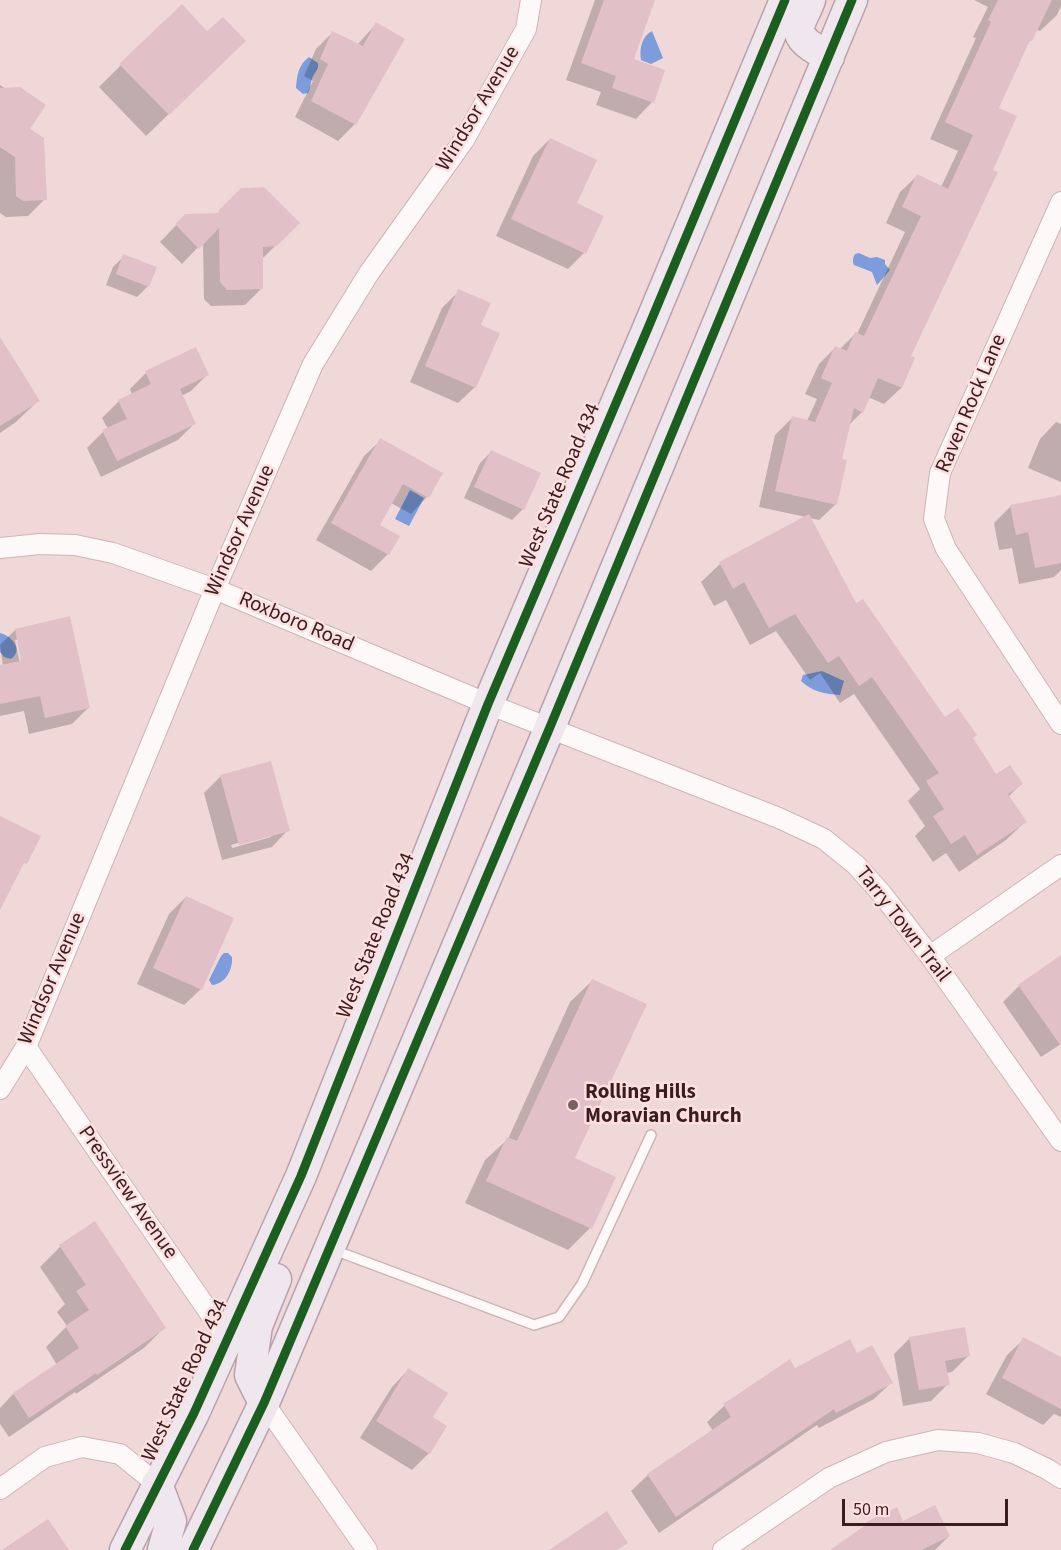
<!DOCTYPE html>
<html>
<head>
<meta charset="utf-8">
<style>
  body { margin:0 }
  #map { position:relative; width:1061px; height:1550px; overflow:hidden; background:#f0d8d8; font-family:"Source Sans 3",sans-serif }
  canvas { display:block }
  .scale { position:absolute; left:842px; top:1499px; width:166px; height:27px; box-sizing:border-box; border:3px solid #3a1e1f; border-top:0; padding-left:8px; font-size:18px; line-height:21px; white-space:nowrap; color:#3a1e1f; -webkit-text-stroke:4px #fedfdf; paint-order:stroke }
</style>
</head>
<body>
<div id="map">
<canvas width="1061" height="1550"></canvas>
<div class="scale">50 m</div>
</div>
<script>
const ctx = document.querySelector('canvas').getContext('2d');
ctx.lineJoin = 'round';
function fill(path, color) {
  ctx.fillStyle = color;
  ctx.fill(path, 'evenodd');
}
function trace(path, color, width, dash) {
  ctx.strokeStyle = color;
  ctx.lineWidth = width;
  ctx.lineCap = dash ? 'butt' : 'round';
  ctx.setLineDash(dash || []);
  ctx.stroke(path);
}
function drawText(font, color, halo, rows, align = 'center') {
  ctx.font = font + ' "Source Sans 3",sans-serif';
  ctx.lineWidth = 5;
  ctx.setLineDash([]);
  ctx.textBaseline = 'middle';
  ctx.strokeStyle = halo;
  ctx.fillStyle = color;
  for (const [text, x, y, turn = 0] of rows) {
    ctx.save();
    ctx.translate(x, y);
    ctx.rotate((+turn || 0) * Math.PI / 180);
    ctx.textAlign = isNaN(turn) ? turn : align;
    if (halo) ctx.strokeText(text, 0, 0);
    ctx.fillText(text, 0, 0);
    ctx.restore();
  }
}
const water = new Path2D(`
  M652 31 663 58 651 64 641 60C639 49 642 36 652 31Z
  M309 57 318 63C319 71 314 72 312 79 310 84 311 88 308 93L303 94 296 88C297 76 298 65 309 57Z
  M859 253 870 258 877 257 885 260V264L890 270 877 285 872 272 854 265C852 261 853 258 855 254Z
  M410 490 424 498 409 526 395 519Z
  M0 633C12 636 24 650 11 659L4 657 0 652Z
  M822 671 844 681 840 695C825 694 813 692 801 681L803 675Z
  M224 953H228L232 957C233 970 225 984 212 985L209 980 221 956Z`);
const shadow = new Path2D(`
  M595 0H653L632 60 652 102 636 119 596 105 601 92 566 80Z
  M974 0H1061V6L1057 15 1040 31 1036 29 1031 40 1027 44 997 109 909 357 913 359 901 388 884 404 868 397 862 412 849 425 841 460 836 504 819 520 809 518 856 605 945 719 971 739 995 776 1021 784 1008 797 1025 822 1006 840 959 872 946 853 933 862 915 836 925 826 908 801 920 789 854 694 840 703 820 673 810 680 776 631 750 645 726 600 714 606 701 582 720 564 806 517 759 507 775 435 792 418 807 421 817 399 805 394 819 364 835 348 839 350 855 334H857L905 232 886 223 900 192 917 176 941 187 958 151 930 139 976 38 973 37 988 7Z
  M376 24 355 124 338 141 295 117 313 81 304 76 316 49 332 33 357 45Z
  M207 33 222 63 146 136 99 87 121 65Z
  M0 85 6 89 28 129 45 199 28 216 6 217 0 213Z
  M550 139 575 204 584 253 568 269 496 236 533 156Z
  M242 189 298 223 261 260 262 288 245 305 211 306 204 299 203 242 182 264 160 242 186 215H216Z
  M124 256 148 286 137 297 106 285 113 267Z
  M459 291 479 326 475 387 458 403 410 382 442 308Z
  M0 359 38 401 16 422 0 433Z
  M146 373 207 375 191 391 181 396 195 423 178 440 101 477 87 448 103 432 108 429 102 418 119 401 132 395 130 389Z
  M1056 422 1061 424V482L1028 468 1040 439Z
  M381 440 441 473 427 497 411 514 391 503 378 525 398 536 388 554 371 571 316 540 364 456Z
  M491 452 523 509 512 520 464 498 480 463Z
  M1061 496V570L1054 577 1019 584 1012 548 999 550 994 523 1011 506Z
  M15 630 88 708 72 724 29 734 24 711 0 716V667L3 666 0 645ZM15 640H18L24 668H21Z
  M221 776 288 830 272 847 222 860 204 793ZM271 834V837L232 848 231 845Z
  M186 897 201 989 184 1005 137 984 169 914Z
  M1061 957V1044L1041 1057 1003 1002 1019 986Z
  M592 981 573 1159 614 1177 590 1228 568 1250 465 1203 485 1160 508 1139 570 1002Z
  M94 1223 164 1328 144 1348 76 1394 75 1392 9 1437 0 1424V1408L13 1394 57 1365 46 1347 67 1326 57 1312 65 1304 40 1267 60 1247Z
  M910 1338 968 1356 952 1372 946 1373 948 1384 931 1401 903 1406 894 1354Z
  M1024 1339 1061 1359V1417L1054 1414 1043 1425 986 1394 1007 1355Z
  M856 1355 891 1383 874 1399 819 1428 817 1425 659 1533 631 1491 648 1475 713 1431 707 1422 724 1406 789 1361 795 1370Z
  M408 1370 431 1418 429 1453 412 1470 360 1438 392 1387Z
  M867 1523H903L949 1536 935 1550H832L858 1533Z`);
const building = new Path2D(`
  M604 0H655L634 59 665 70 654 103 612 88 616 76 581 63Z
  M998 0H1052L1032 41 1030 40 999 108 1017 116 993 170 998 172 911 356 915 358 902 388 878 378 863 413 854 408 842 459 847 460 837 505 775 491 792 416 815 422 832 383 821 378 835 346 847 351 855 332 864 336 921 216 902 207 917 174 948 189 973 135 945 122 991 22 988 20Z
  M182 4 207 31 223 17 246 41 169 115 119 64Z
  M376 22 405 39 356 125 311 101 328 64 320 59 332 31 363 46Z
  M20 87 46 105 30 129 44 138 47 200 23 201 16 196 15 157 0 147V88Z
  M550 138 597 160 577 203 604 216 586 254 511 219Z
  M264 187 300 223 277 246 263 247V289L227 290 220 282 219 228 199 249 175 224 185 214 219 213V210L241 188Z
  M123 254 157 267 149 287 116 274Z
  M458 289 491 303 481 325 500 333 476 388 425 366Z
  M0 337 40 401 0 426Z
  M196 347 209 375 180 389 196 424 117 461 102 430 127 419 118 400 151 384 145 371Z
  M380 438 443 473 429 498 403 484 380 525 400 536 389 555 331 523Z
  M491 450 541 473 524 510 474 487Z
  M1061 495V563L1035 568 1028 532 1016 535 1010 505Z
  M809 514 856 603 863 599 945 717 958 708 977 735 973 738 996 774 1010 765 1023 784 1008 794 1027 822 977 855 965 835 951 844 933 816 944 809 926 781 939 773 872 677 859 686 839 656 828 663 795 614 769 628 744 582 733 589 719 562Z
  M70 616 90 708 45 718 40 696 0 704V665L21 661 15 629Z
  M271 761 290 831 239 845 220 775Z
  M0 816 41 836 27 864 24 863 0 910Z
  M186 896 234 918 202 990 153 968Z
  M1061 955V1046L1018 985Z
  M592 979 647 1004 575 1158 616 1177 592 1229 486 1181 507 1137 517 1141Z
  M95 1221 166 1328 97 1375 96 1373 29 1418 13 1393 79 1348 65 1326 89 1310 76 1291 86 1285 59 1245Z
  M965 1327 970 1356 945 1361 950 1385 919 1390 909 1337Z
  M1023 1337 1061 1357V1409L1002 1378Z
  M850 1339 857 1353 872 1345 893 1383 836 1413 834 1409 676 1517 647 1474 731 1417 723 1404 790 1359 795 1368Z
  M408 1368 448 1393 433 1417 447 1426 430 1454 376 1421Z
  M935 1505 950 1536 922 1550H830L867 1524 866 1522 897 1507 903 1521Z
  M607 1511 628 1543 617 1550H549Z
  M48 1519 69 1550H2Z`);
const service = new Path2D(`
  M334 1250 534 1325 559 1317 582 1284 651 1135`);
const minor = new Path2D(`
  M1061 202 940 473 934 519 946 549 1061 724
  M0 548 40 544 75 545 113 553 215 589 488 704 779 818 824 839 856 865 882 894 930 956 1061 1141
  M930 956 1061 865
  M26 1047 227 1338
  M0 1089 26 1047 215 589 313 364 369 273 464 140 526 29 531 0
  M264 1403 367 1550
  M0 1489 45 1457 82 1447 120 1454 157 1484
  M723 1550 829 1478 886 1452 938 1440 978 1443 1014 1453 1047 1469 1061 1478`);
const primary = new Path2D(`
  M810 0C808 7 800 20 799 27 798 42 818 50 829 57
  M264 1403 250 1375 257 1326 276 1279
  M157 1484 171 1521 163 1550
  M125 1550 194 1413 301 1176 488 704 648 328 785 0
  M193 1550 264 1403 550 727 852 0`);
const cycleway = new Path2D(`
  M125 1550 194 1413 301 1176 488 704 648 328 785 0
  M193 1550 264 1403 550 727 852 0`);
const markers = [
  [573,1105,6,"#7a5f60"]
];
const streetNames = [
  ["Windsor Avenue",479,109,-59],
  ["Raven Rock Lane",972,404,-67],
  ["West State Road 434",561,486,-67],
  ["Windsor Avenue",241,531,-66],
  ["Roxboro Road",296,623,23],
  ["Tarry Town Trail",902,925,52],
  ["West State Road 434",377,936,-68],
  ["Windsor Avenue",53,979,-67],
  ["Pressview Avenue",127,1193,55],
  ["West State Road 434",186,1381,-65]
];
const poiNames = [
  ["Rolling Hills",585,1093],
  ["Moravian Church",585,1117]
];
fill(water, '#7c9cdc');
fill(shadow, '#0003');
fill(building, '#e2c0c8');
trace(service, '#cdb5b5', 12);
trace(minor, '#cdb5b5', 22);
trace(primary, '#b8a2ae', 33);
trace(service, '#fdf9f9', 9);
trace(minor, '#fdf9f9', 20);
trace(primary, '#f0e6ee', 30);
trace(cycleway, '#1b5e20', 9);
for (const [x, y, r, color] of markers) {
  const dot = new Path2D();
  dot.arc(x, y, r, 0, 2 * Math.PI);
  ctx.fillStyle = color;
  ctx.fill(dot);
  trace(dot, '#fedfdf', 2);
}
drawText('21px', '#3a1e1f', '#fedfdf', streetNames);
drawText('bold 21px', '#3a1e1f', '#fedfdf', poiNames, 'left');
</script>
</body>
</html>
